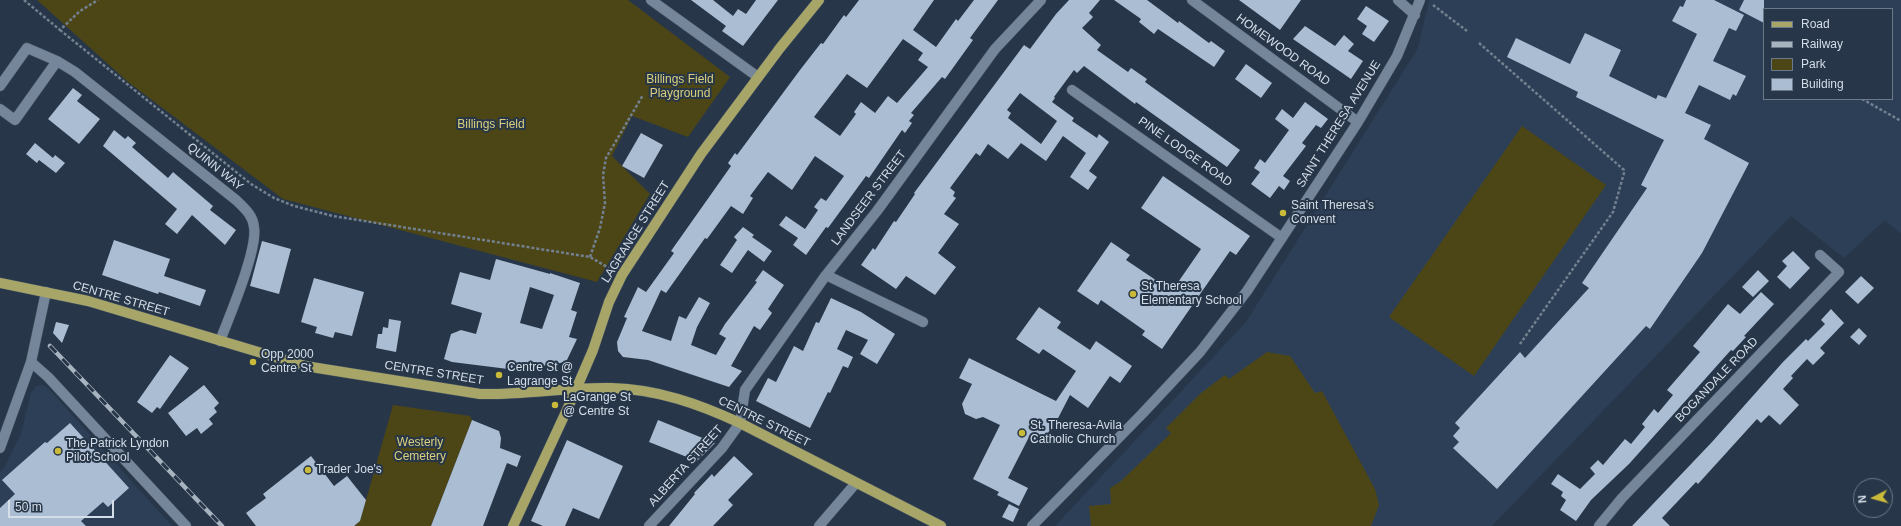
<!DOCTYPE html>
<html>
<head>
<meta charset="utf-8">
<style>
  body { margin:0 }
  #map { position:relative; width:1901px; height:526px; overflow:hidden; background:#273648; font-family:Arial,sans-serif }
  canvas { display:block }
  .legend { position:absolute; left:1763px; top:8px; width:130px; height:92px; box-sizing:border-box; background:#273648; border:1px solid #6c7988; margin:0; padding:5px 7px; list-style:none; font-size:12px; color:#d4dee9 }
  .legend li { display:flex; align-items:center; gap:8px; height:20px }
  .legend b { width:20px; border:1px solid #6c7988 }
  .north { position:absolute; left:1853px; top:478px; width:40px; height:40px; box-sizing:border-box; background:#273648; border:1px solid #6c7988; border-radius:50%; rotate:264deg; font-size:11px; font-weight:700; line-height:16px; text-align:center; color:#d4dee9 }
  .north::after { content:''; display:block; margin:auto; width:14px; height:18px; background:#c9ba3a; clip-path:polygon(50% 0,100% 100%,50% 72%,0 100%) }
  .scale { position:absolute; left:8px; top:500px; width:106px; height:18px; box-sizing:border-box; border:2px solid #d4dee9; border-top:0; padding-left:5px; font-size:12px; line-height:14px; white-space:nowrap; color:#d4dee9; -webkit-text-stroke:3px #273648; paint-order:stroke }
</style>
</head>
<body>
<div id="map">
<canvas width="1901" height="526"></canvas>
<ul class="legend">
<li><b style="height:5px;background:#a7a668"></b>Road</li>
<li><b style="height:5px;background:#a8b3c0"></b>Railway</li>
<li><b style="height:11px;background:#4c4617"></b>Park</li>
<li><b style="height:11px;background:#aabdd3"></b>Building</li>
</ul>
<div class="north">N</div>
<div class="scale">50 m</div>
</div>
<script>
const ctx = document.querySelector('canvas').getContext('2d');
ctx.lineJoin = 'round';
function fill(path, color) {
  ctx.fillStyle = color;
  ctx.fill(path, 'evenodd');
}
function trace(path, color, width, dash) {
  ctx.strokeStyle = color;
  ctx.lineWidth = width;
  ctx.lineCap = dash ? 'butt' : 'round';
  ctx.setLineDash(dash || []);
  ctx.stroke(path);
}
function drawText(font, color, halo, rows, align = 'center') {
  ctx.font = font + ' Arial,sans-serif';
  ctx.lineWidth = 4;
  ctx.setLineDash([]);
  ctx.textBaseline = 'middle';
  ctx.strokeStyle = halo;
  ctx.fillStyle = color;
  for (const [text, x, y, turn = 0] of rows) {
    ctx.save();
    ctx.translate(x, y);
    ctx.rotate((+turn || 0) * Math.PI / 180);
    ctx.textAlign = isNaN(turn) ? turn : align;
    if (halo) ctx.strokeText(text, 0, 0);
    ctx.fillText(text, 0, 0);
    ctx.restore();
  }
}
const built = new Path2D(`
  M1429 0H1901V234L1885 220 1844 258 1791 216 1492 526H1055L1246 322 1418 48ZM1764 9H1892V99H1764Z
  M42 385 47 387 172 526H0V472L4 468 21 433 31 393 36 386Z`);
const green = new Path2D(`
  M37 0H628L730 77 688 137 632 116 612 156 650 194 597 282 283 199 128 82Z
  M1522 126 1606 185 1474 376 1389 317Z
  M1267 352 1290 356 1315 393 1322 391 1375 489 1379 505 1371 526H1091L1089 506 1111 504 1110 488 1120 482 1171 433 1166 428 1201 393 1225 375 1229 379Z
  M393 405 470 416 472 420 431 526H354L360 521Z`);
const building = new Path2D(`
  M691 0H713L733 16 738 9 746 14 756 0H778L743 46 722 31 726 26Z
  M859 0H934L913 30 936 47 956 19 958 21 974 0H998L970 38 973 40 945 79 942 77 911 113 914 115 909 121 912 123 905 133 902 130 869 178 866 176 828 228 826 227 806 255 793 245 798 238 779 225 786 216 805 229 818 210 814 207 821 198 826 201 844 176 815 156 792 190 768 172 750 196 753 198 743 214 731 206 707 239 705 238 666 293 661 290 642 331 671 341 679 316 686 319 699 297 710 303 697 327 691 345 716 355 726 338 719 334 725 324 757 282 755 281 763 270 784 285 768 309 772 313 760 330 754 326 731 366 742 371 729 387 648 360 623 357 618 351 617 342 627 318 624 317 638 287 646 292 674 253 671 251 731 166 728 163 735 153 737 155 800 70 821 43 823 44 844 15 846 17ZM903 39 923 53 918 60 928 67 897 103 888 96 875 113 861 102 854 112 856 114 840 136 814 117 847 74 867 88Z
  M1069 0H1100L1089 13 1093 17 1082 28 1101 45 1097 50 1128 72 1131 68 1147 79 1145 82 1240 150 1227 167 1136 102 1135 104 1084 66 1077 73 1074 70 1054 97 1055 98 1052 102 1074 118 1072 121 1097 138 1099 134 1109 142 1089 171 1097 177 1088 190 1070 177 1086 153 1063 136 1046 161 1021 143 1008 159 988 144 980 156 976 153 950 188 955 192 953 196 956 198 944 214 959 224 938 253 956 267 935 295 906 276 896 289 861 265 873 248 875 250 894 221 896 222 915 194 914 193 1024 45 1030 49 1056 14ZM1020 93 1057 121 1041 144 1008 118 1011 113 1007 110Z
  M1114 0H1147L1178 23 1179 21 1209 43 1211 41 1225 51 1214 67 1158 29 1154 34 1139 22 1141 19Z
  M1239 0H1301L1280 30Z
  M1686 0H1714L1744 15 1736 31 1729 28 1713 61 1746 76 1736 96 1733 94 1730 100 1699 85 1685 113 1711 125 1704 139 1749 163 1702 253 1650 329 1646 326 1497 489 1453 448 1459 442 1453 436 1460 428 1455 423 1520 352 1525 358 1589 288 1582 283 1647 188 1641 185 1664 140 1576 97 1578 92 1507 57 1516 38 1570 64 1585 33 1621 50 1609 76 1656 99 1658 95 1666 98 1697 34 1672 21 1680 6 1683 7Z
  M1744 0H1764V23L1739 10Z
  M1366 6 1389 21 1374 42 1362 34 1367 26 1357 19Z
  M1305 26 1335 46 1344 35 1354 44 1348 51 1363 61 1351 79 1293 39Z
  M1246 64 1272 83 1261 98 1235 79Z
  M73 88 82 95 77 101 100 119 79 144 48 119Z
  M1305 102 1328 119 1321 128 1316 125 1302 143 1306 146 1283 176 1290 181 1284 190 1279 186 1270 198 1251 184 1260 172 1254 168 1260 159 1265 163 1289 130 1275 119 1282 109 1293 118Z
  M114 130 125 139 128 136 136 143 132 147 168 178 173 172 213 206 210 210 236 230 225 245 192 215 177 234 165 224 177 209 103 146Z
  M641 133 663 145 644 178 622 166Z
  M35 143 53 158 55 155 65 163 56 173 39 160 37 163 26 154Z
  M1163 176 1250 236 1236 255 1230 251 1162 349 1142 335 1145 331 1101 300 1098 305 1077 291 1111 242 1130 255 1126 260 1172 291 1201 249 1141 208Z
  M743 227 754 235 752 237 772 251 764 262 748 250 732 273 720 265 737 240 734 237Z
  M114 240 170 259 164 276 206 290 200 306 159 292 158 294 102 275Z
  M262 241 291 249 279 294 250 286Z
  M1793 251 1810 268 1790 289 1777 277 1787 266 1782 261Z
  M496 259 550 274V273L580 283 571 310 577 312 569 337 577 339 566 362 516 370 452 362 444 359 451 334 461 330 476 334 482 313 451 304 460 272 490 280ZM530 287 554 295 542 329 520 323Z
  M1758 270 1769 281 1753 297 1742 287Z
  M1861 276 1874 288 1858 304 1845 292Z
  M314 278 364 292 352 336 335 332 333 338 315 333 317 327 301 322Z
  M1761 292 1774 304 1744 336 1746 337 1733 351 1731 350 1629 464 1591 500 1576 521 1560 510 1566 500 1561 496 1563 492 1551 484 1558 474 1580 489 1595 474 1590 468 1598 460 1603 465 1625 439 1631 444 1645 427 1642 424 1654 409 1658 413 1673 395 1667 390 1700 352 1693 346 1728 304 1740 314Z
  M831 298 861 312 895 334 877 364 860 354 868 340 846 330 837 349 853 357 848 368 843 366 830 393 828 392 810 428 756 401 768 378 776 382 794 346 803 351 816 322 819 323Z
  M1039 307 1061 322 1057 328 1090 350 1096 341 1132 366 1120 383 1110 376 1088 408 1070 395 1053 428 1051 427 1043 444 1029 437 1008 478 1028 488 1019 506 997 495 999 492 973 479 1000 425 983 417 976 419 965 414 962 404 972 384 959 378 969 358 1056 401 1076 371 1043 349 1039 354 1016 339Z
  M1831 309 1844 323 1820 348 1825 353 1813 365 1807 359 1791 376 1793 378 1783 389 1799 405 1780 425 1769 415 1761 423 1757 419 1698 484 1696 482 1662 518 1670 526H1632L1712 442 1783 362 1806 339 1808 341 1825 324 1821 320Z
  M389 319 401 321 396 352 376 348 378 334H382L383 327 388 328Z
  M56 322 69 325 62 343 53 333Z
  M1859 328 1867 336 1859 345 1850 337Z
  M170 355 189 368 160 409 157 407 152 413 137 402Z
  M204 385 219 403 214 408 217 412 209 419 213 424 201 434 197 428 186 436 168 413Z
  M472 420 499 431 501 438 500 448 521 456 517 467 507 463 483 526H431Z
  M658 420 715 443 697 461 649 442Z
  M70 423 129 488 108 507 103 502 81 521 86 526H0V508L15 494 2 480 45 442 47 443Z
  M567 440 623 466 599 519 573 508 565 526H543L531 521Z
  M311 456 334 486 347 476 366 500 360 521 354 526H256L246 513 266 498 263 494Z
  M734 456 753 474 728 500 733 505 713 526H669L695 494 694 493 712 474 714 477Z
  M1009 504 1019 509 1013 522 1002 517Z`);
const path = new Path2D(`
  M24 0 60 30 80 11 98 0
  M1433 5 1467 31
  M60 30 251 184 274 198 294 206 333 216 590 257 609 268
  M1479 43 1624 170V173L1613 212 1520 344
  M1862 99 1901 121
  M590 257 600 228 605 203 603 175 606 158 643 95`);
const minor = new Path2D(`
  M651 0 758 77
  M1192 0 1358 122
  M1398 0 1415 15
  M0 86 27 48 57 61 75 72 236 200C244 208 253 215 254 227 258 250 229 317 220 341
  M1072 90 1282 238
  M0 109 15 120 57 61
  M826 275 923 322
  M31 362 48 377 186 526
  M0 448 31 362 46 292
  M649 526 722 448 740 423 745 390 826 275 877 211 995 49 1041 0
  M819 526 856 483
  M1032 526 1142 414 1200 352 1247 291 1358 122 1397 56 1420 0
  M1599 526 1622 498 1839 272 1820 255`);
const major = new Path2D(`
  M0 283 88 301 305 366 480 394C524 395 568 387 611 388 657 389 699 404 740 423L941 526
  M513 526 571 401 593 350 609 302 622 275 701 154 780 48 819 0`);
const rail = new Path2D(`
  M50 346 222 526`);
const markers = [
  [1283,213,4,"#c9ba3a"],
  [1133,294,4,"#c9ba3a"],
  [253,362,4,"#c9ba3a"],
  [499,375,4,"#c9ba3a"],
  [555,405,4,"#c9ba3a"],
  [1022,433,4,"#c9ba3a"],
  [58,451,4,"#c9ba3a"],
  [308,470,4,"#c9ba3a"]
];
const streetNames = [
  ["HOMEWOOD ROAD",1283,50,36],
  ["SAINT THERESA AVENUE",1339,124,-58],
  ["PINE LODGE ROAD",1185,152,35],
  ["QUINN WAY",215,167,39],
  ["LANDSEER STREET",869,198,-53],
  ["LAGRANGE STREET",636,232,-58],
  ["CENTRE STREET",121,299,16],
  ["CENTRE STREET",434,373,9],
  ["BOGANDALE ROAD",1717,380,-46],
  ["CENTRE STREET",764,422,26],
  ["ALBERTA STREET",686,466,-48]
];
const parkNames = [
  ["Billings Field",680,80],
  ["Playground",680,94],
  ["Billings Field",491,125],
  ["Westerly",420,443],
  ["Cemetery",420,457]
];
const poiNames = [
  ["Saint Theresa's",1291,206],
  ["Convent",1291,220],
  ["St Theresa",1141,287],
  ["Elementary School",1141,301],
  ["Opp 2000",261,355],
  ["Centre St",261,369],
  ["Centre St @",507,368],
  ["Lagrange St",507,382],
  ["LaGrange St",563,398],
  ["@ Centre St",563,412],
  ["St. Theresa-Avila",1030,426],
  ["Catholic Church",1030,440],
  ["The Patrick Lyndon",66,444],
  ["Pilot School",66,458],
  ["Trader Joe's",316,470]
];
fill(built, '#2c3f57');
fill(green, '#4c4617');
fill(building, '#aabdd3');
trace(minor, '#465362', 11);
trace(major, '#465362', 11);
trace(path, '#73808f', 2.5, [3, 2]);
trace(minor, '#75869b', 10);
trace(major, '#a7a668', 10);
trace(rail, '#a8b3c0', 4.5);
trace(rail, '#273648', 3, [9]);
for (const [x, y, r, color] of markers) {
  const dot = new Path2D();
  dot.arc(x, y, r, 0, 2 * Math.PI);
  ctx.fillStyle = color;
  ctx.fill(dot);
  trace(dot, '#273648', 1.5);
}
drawText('12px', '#d4dee9', '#273648', streetNames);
drawText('12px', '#d9cf7d', '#273648', parkNames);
drawText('12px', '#d4dee9', '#273648', poiNames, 'left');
</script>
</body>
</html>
